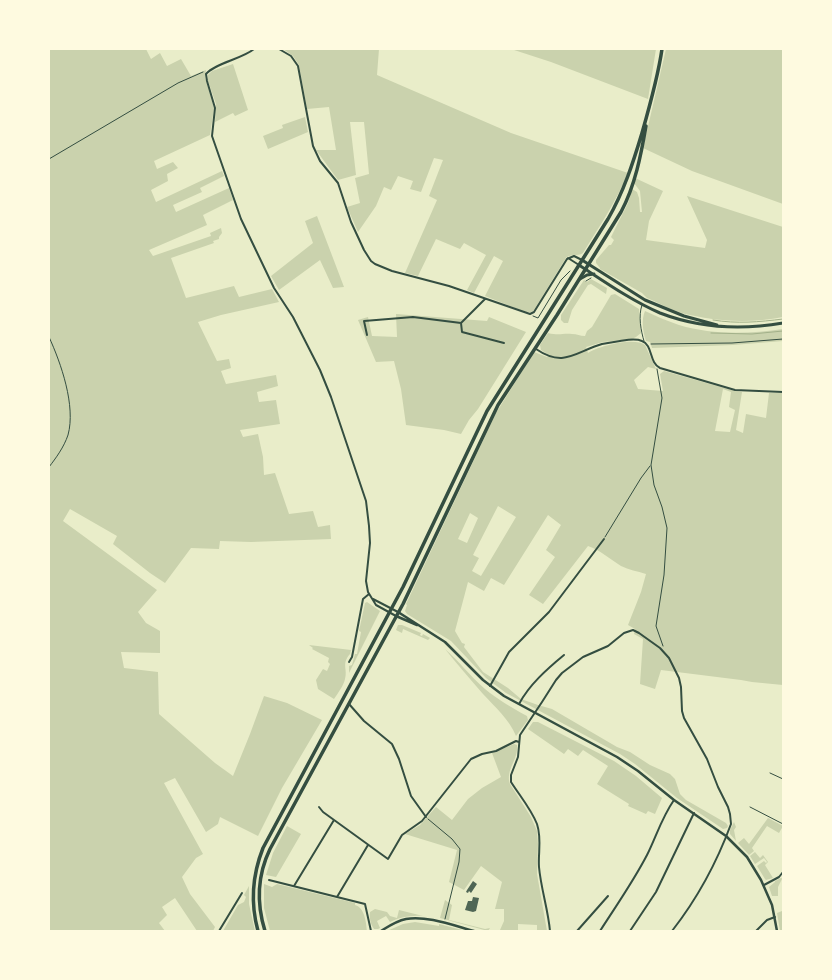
<!DOCTYPE html>
<html>
<head>
<meta charset="utf-8">
<style>
  body { margin:0 }
  #map { position:relative; width:832px; height:980px; overflow:hidden; background:#e9edc9; font-family:Montserrat,sans-serif }
  canvas { display:block }
  .frame { position:absolute; inset:0; border:50px solid #fefae0; pointer-events:none }
</style>
</head>
<body>
<div id="map">
<canvas width="832" height="980"></canvas>
<div class="frame"></div>
</div>
<script>
const ctx = document.querySelector('canvas').getContext('2d');
ctx.lineJoin = 'round';
function fill(path, color) {
  ctx.fillStyle = color;
  ctx.fill(path, 'evenodd');
}
function trace(path, color, width, dash) {
  ctx.strokeStyle = color;
  ctx.lineWidth = width;
  ctx.lineCap = dash ? 'butt' : 'round';
  ctx.setLineDash(dash || []);
  ctx.stroke(path);
}
const green = new Path2D(`
  M49 49H146L151 59 160 53 167 66 181 59 191 76 206 70 205 77 214 108 210 135 154 161 157 169 173 162 178 168 167 174 168 181 151 190 156 202 222 171 224 176 200 188 202 192 173 205 176 212 229 188 233 200 203 215 207 225 149 250 153 256 211 236 210 233 221 228 222 233 219 237V239L213 241 214 243 171 258 186 298 234 286 239 297 272 289 279 302 221 315 198 322 217 361 229 359 231 368 221 371 226 384 276 375 278 386 257 392 259 402 276 400 280 424 240 430 243 437 258 434 263 457 264 475 275 473 289 514 313 511 318 527 330 525 331 539 251 542 220 541 219 549 191 548 165 583 150 573 113 544 117 536 70 509 63 521 157 590 138 612 146 623 160 631V653L121 652 124 668 158 672 159 714 215 763 233 776 250 734 264 696 287 703 322 720 282 788 258 836 220 817 218 824 206 832 175 778 164 783 203 854 196 858 182 877 190 894 215 927 213 931H197L175 898 162 907 167 915 159 923 165 931H49Z
  M283 49H379L377 75 511 133 628 173C616 202 599 227 583 253 577 257 571 253 566 258L534 310 531 312H525L485 296 503 261 494 256 474 293 467 290 486 255 464 243 460 249 436 239 418 276 405 273 437 200 429 196 443 160 434 158 421 192 410 189 413 181 398 176 391 190 384 187 376 206 358 232 347 207 360 203 355 178 369 174 364 122H350L356 175 338 180 316 150H336L329 107 307 109 299 65 293 56Z
  M511 49H656L648 99 551 62Z
  M666 49H783V204L692 171 643 148Z
  M233 64 248 110 235 116 233 113 215 122 216 104 208 81V75L212 71Z
  M305 117 308 132 268 149 263 136 283 128 282 125Z
  M635 178 663 191 649 221 646 240 705 248 707 240 687 196 783 227V317C753 323 720 322 690 315 675 312 661 304 647 298L642 293 600 269V268L596 263V260L609 245H611L614 240 611 237 628 203 632 189 637 192 639 198 640 212H642L640 191 634 183Z
  M317 216 344 287 333 288 320 260 279 290 271 276 313 243 305 221Z
  M591 279 607 288 606 294 591 284 588 285 572 310 568 323H564L561 320V315L584 280 587 282Z
  M615 294 639 309 641 333 636 337 632 339 603 342 586 347 588 353C599 346 634 337 645 345L656 369 648 367 634 380 638 389 663 391 660 374 664 371 735 391 742 392 736 430 743 433 746 414 766 418 769 393H783V685L752 682 741 680 661 670 655 689 640 684 643 639 634 634 635 629 628 625 641 592 646 574C637 571 629 570 621 566 610 559 600 550 588 546L543 604 529 595 555 557 546 550 561 525 548 515 504 585 491 578 484 591 468 582 455 631 462 643 465 644 464 647 483 672 508 688 521 699 538 705 552 709 617 747 630 752 650 765 670 774 675 779 680 794 686 800 726 823 728 826 727 828 723 829 677 798 635 764 620 754 506 693 486 678 451 641 407 614 405 611 407 605 406 604 496 413 534 352 547 357 549 355 541 350 540 345 548 333C560 336 562 333 572 334 577 334 580 336 585 336L587 331 592 327 611 295ZM723 389 731 392 729 407 735 410 730 432 715 431ZM498 506 516 517 481 576 472 571 479 558 473 555ZM470 513 478 518 467 543 458 539Z
  M645 311C656 316 667 321 679 325 712 335 749 334 783 329V341L733 345 652 348 650 342 646 341C643 332 641 320 645 311Z
  M396 314 487 321 489 317 526 332 478 409 469 420 461 434 444 430 406 425 401 389 394 361 376 362 358 320 368 317 372 336 397 337Z
  M367 602 380 611 349 673V666L352 665 355 654H357L361 632 359 631 365 603Z
  M398 625H402L421 633 420 635 422 636 423 634 430 638 428 640 403 629 402 633 396 630Z
  M309 645 351 650 350 654C341 664 348 669 345 679 344 685 338 693 334 699L318 689 316 680 323 669 327 671 330 664 328 662 329 658 312 649 313 648Z
  M445 649C459 661 470 676 485 689 497 699 512 708 527 716L528 720 516 736C509 719 495 707 483 694 470 679 457 664 445 649Z
  M533 722H538L614 761 636 776 662 798 655 814 648 811 646 814 628 806 629 804 597 784 608 766 583 750 578 756 568 749 564 754 528 729Z
  M514 744 517 745C519 759 505 770 510 784L531 817 537 831 538 844 537 874 547 931H537V925L518 924V931H497L500 930 504 921V909H495L502 882 481 866 464 890 449 882 457 850 405 834 420 825 436 807 452 820 468 799 482 788 501 777 492 753Z
  M768 818 783 826 779 833 767 826 752 848 754 851 749 855 738 843 744 838 749 844Z
  M734 822 736 827 734 830 736 841 730 834V830Z
  M287 826 301 834 276 877 266 875 273 853Z
  M755 852 760 858 763 855 768 862 765 865 773 878 766 880 765 879 757 866 764 861 766 863 767 862 764 858 755 864 750 856Z
  M781 878 783 879H782L778 887V896H772L769 887 775 882V881Z
  M264 884 272 887 277 884 355 903V905C365 908 366 922 367 931H270L264 908Z
  M249 886V904L255 931H223L238 905 244 902 246 897 244 895Z
  M445 900 452 905 449 920 485 929 490 928 488 931 440 918Z
  M375 909 387 912 390 916 397 918 399 910 423 916C411 915 400 917 390 922L386 916 377 921 380 928 378 929H374C371 925 369 918 370 912Z
  M782 911 783 931H780L777 913Z
  M415 922 439 926V924L466 931H387L403 924Z`);
const stream = new Path2D(`
  M713 320C737 324 759 322 783 319
  M711 333 752 334 783 331`);
const building = new Path2D(`
  M473 881 477 884 471 893 469 891 468 893 466 892 467 890Z
  M473 897 479 898 476 911 473 912 465 910 468 901H472Z`);
const path = new Path2D(`
  M49 159 178 83 203 72
  M586 281 591 278
  M533 316 538 318 561 280 570 271
  M49 337C61 363 76 406 68 435 64 447 56 458 49 467
  M651 344 732 343 783 339
  M657 369 662 398 651 465 654 485 662 507 667 528 664 575 656 626 663 646
  M605 537 641 478 650 466
  M428 819 452 839 460 849 459 862 445 919`);
const service = new Path2D(`
  M642 305C638 316 641 331 644 341
  M770 773 783 779
  M750 807 783 824`);
const minor = new Path2D(`
  M254 49C242 59 215 63 206 74L207 81 215 108 212 136 241 219 274 288 293 317 320 370 331 397 366 501 369 526 370 543 366 581 368 592 376 605 396 616
  M279 49 291 56 298 66 313 146 320 161 338 183 351 222 364 250 371 261 375 264 392 271 449 286 530 314 534 312 567 259 574 256 582 260
  M568 258 579 265
  M485 299 461 323 462 332 504 343
  M367 335 364 321 413 317 461 323
  M536 349C564 368 575 352 602 344 608 343 614 342 620 341 627 340 635 338 642 341 653 345 649 363 660 368L735 390 783 392
  M373 599 398 612
  M349 662 352 657 363 599 369 594
  M490 686 509 652 549 612 604 539
  M349 704 364 721 392 744 399 759 411 796 426 817
  M519 704C529 685 547 669 564 655
  M319 807 323 812 388 859 402 835 422 821 471 759 482 754 496 751 516 741 519 742
  M269 880 365 904 371 931
  M764 885 779 877 783 872
  M294 886 334 820
  M337 897 368 845
  M219 931 242 893
  M550 931C548 909 541 889 539 867 538 853 542 839 537 824 531 809 520 796 511 782V775L518 757 520 735 542 702 556 680 562 673 583 657 608 646 624 633 633 630 639 633 660 648 669 658 679 678 681 687 682 711 684 718 707 759 718 787 728 807 730 814 731 824C717 862 697 899 672 931
  M577 931 608 896
  M600 931C616 906 633 882 647 855 656 837 662 817 674 800
  M630 931 656 892 694 813
  M756 931 767 920 775 917`);
const tertiary = new Path2D(`
  M398 612 445 642 483 680 504 696 617 757 638 771 674 800 726 836 747 857 761 880 772 905 777 931
  M396 616 417 625
  M381 931C389 926 396 921 406 919 426 915 455 926 474 931`);
const secondary = new Path2D(`
  M582 260 645 300 684 316 717 325
  M579 265C605 282 632 301 660 313 699 328 742 330 783 323
  M580 279 587 275 594 274`);
const primary = new Path2D(`
  M258 931C250 902 252 876 263 848L403 587 487 411 608 219C624 191 633 163 642 133 650 105 658 77 662 49
  M265 931C256 902 257 876 270 849L403 604 498 405 557 315 621 212C635 186 641 155 646 126`);
fill(green, '#cad2ad');
trace(stream, '#a3b18a', 1);
fill(building, '#4f6655');
trace(path, '#344e41', 1);
trace(service, '#344e41', 1);
trace(minor, '#344e41', 2);
trace(tertiary, '#344e41', 2.5);
trace(secondary, '#344e41', 3);
trace(primary, '#344e41', 3.5);
</script>
</body>
</html>
